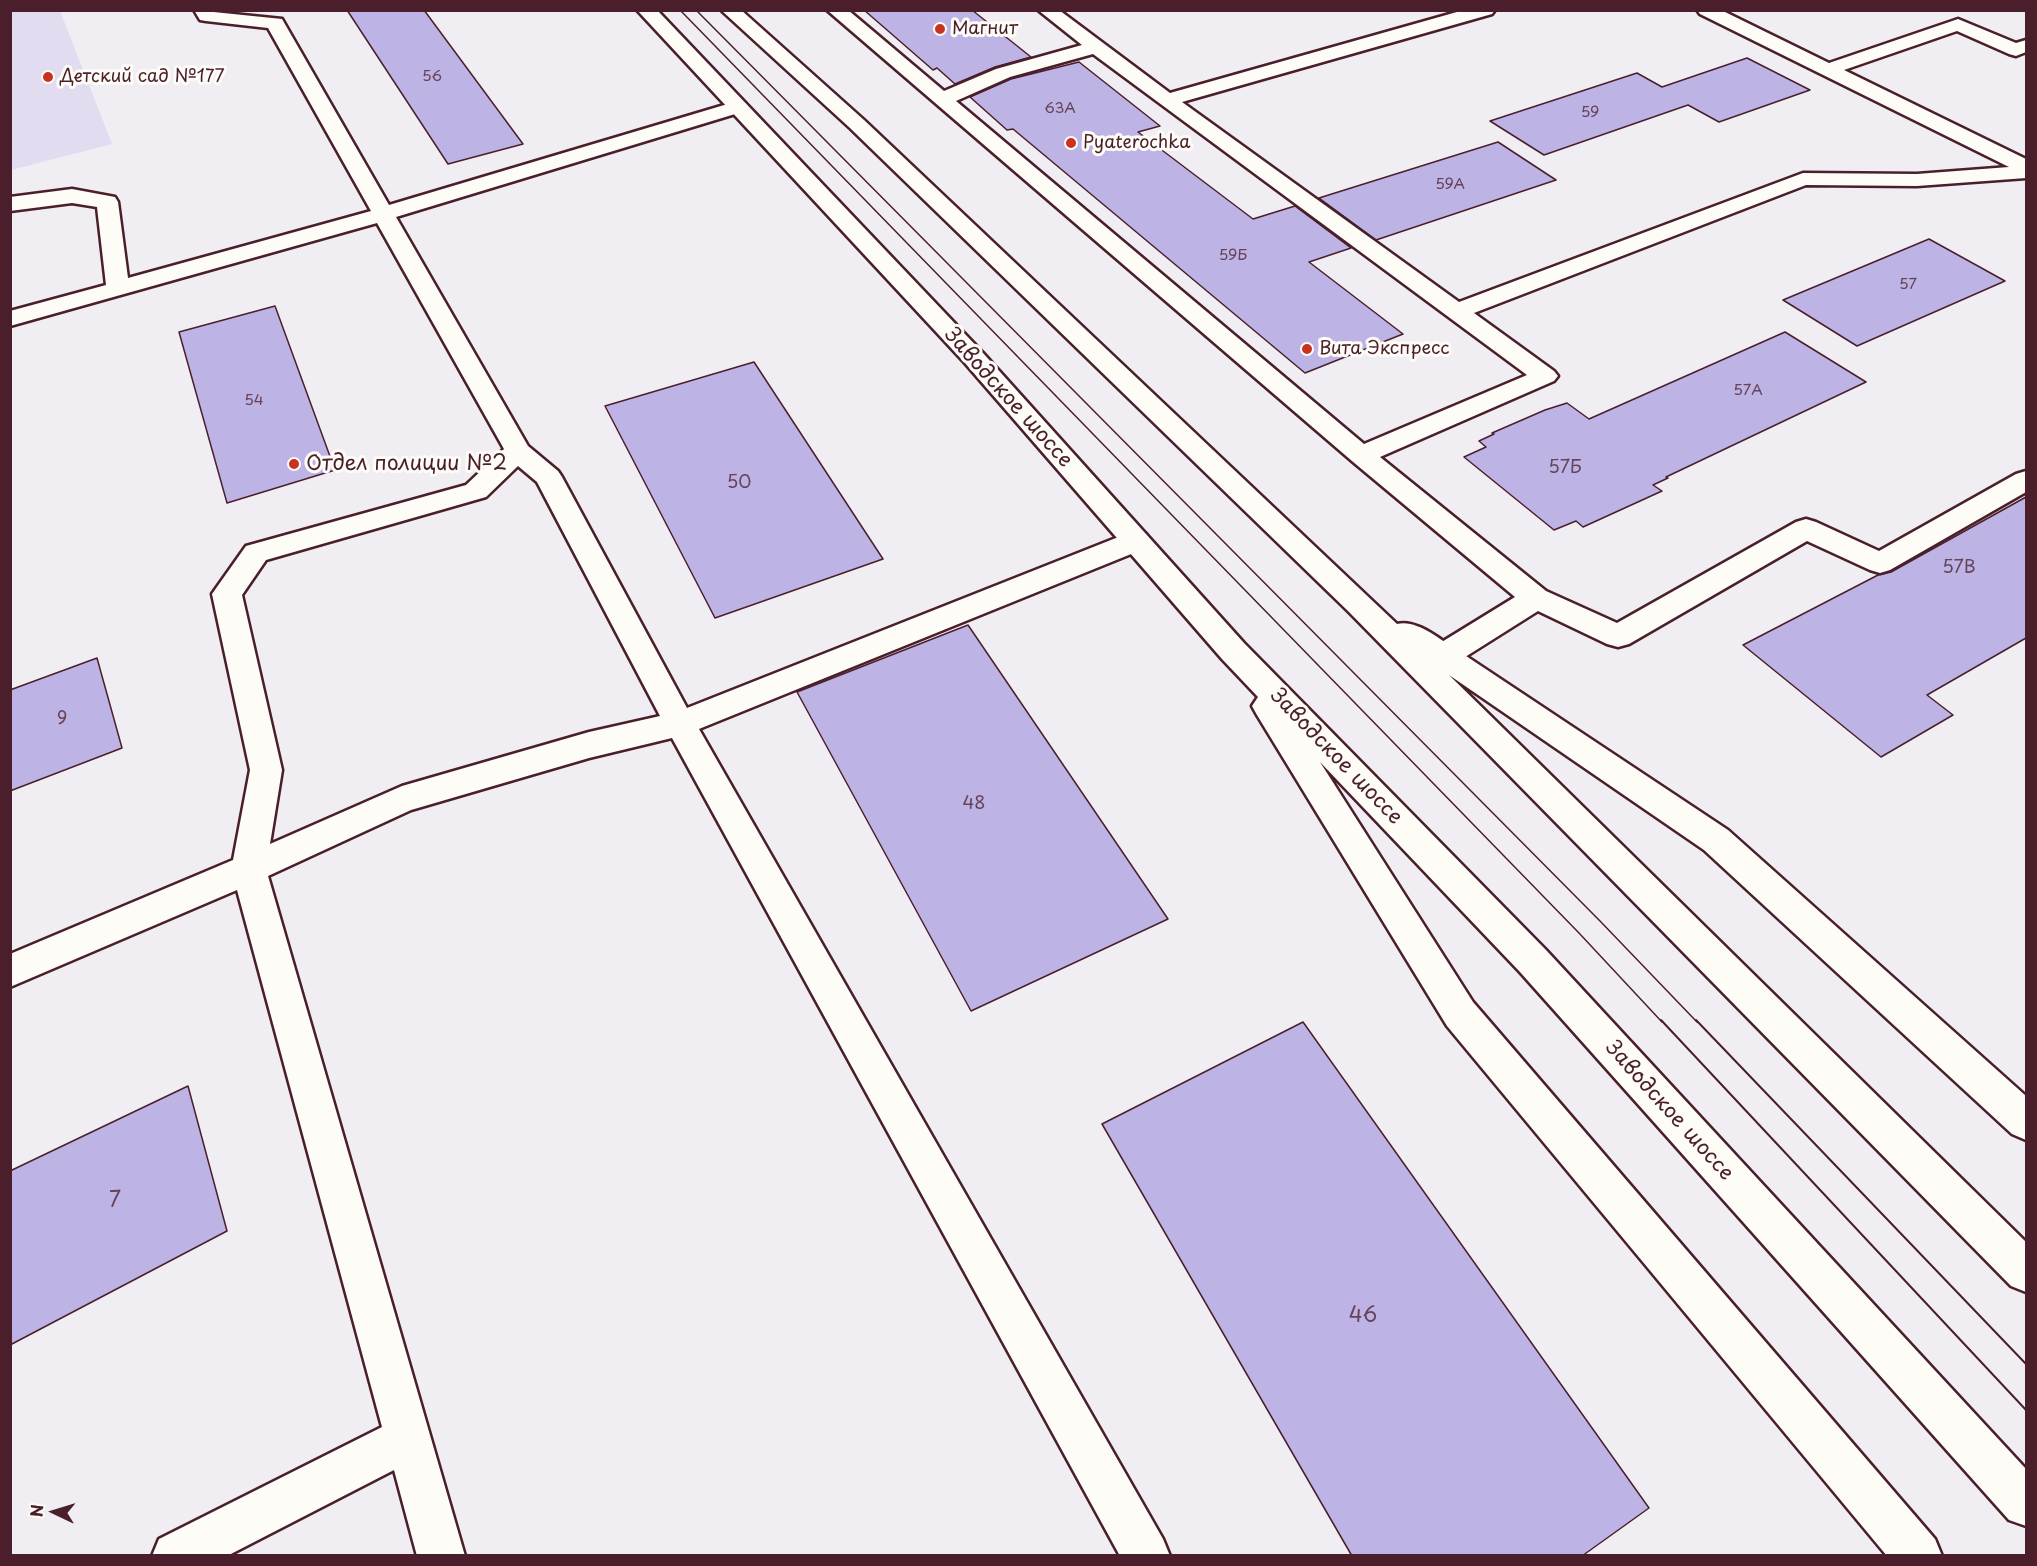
<!DOCTYPE html>
<html>
<head>
<meta charset="utf-8">
<style>
  body { margin:0 }
  #map { position:relative; width:2037px; height:1566px; overflow:hidden; background:#f0edf3; font-family:"Playpen Sans",sans-serif }
  canvas { display:block }
  .frame { position:absolute; inset:0; border:12px solid #4a1f2b; pointer-events:none }
  .north { position:absolute; left:24px; top:1482px; width:60px; height:60px; -webkit-text-stroke:4px #fdfcf7; paint-order:stroke; rotate:274deg; font-size:16px; font-weight:700; line-height:24px; text-align:center; color:#4a1f2b }
  .north::after { content:''; display:block; margin:auto; width:21px; height:27px; background:#4a1f2b; clip-path:polygon(50% 0,100% 100%,50% 72%,0 100%) }
</style>
</head>
<body>
<div id="map">
<canvas width="2037" height="1566"></canvas>
<div class="frame"></div>
<div class="north">N</div>
</div>
<script>
const ctx = document.querySelector('canvas').getContext('2d');
ctx.lineJoin = 'round';
function fill(path, color) {
  ctx.fillStyle = color;
  ctx.fill(path, 'evenodd');
}
function trace(path, color, width, dash) {
  ctx.strokeStyle = color;
  ctx.lineWidth = width;
  ctx.lineCap = dash ? 'butt' : 'round';
  ctx.setLineDash(dash || []);
  ctx.stroke(path);
}
function drawText(font, color, halo, rows, align = 'center') {
  ctx.font = font + ' "Playpen Sans",sans-serif';
  ctx.lineWidth = 6;
  ctx.setLineDash([]);
  ctx.textBaseline = 'middle';
  ctx.strokeStyle = halo;
  ctx.fillStyle = color;
  for (const [text, x, y, turn = 0] of rows) {
    ctx.save();
    ctx.translate(x, y);
    ctx.rotate((+turn || 0) * Math.PI / 180);
    ctx.textAlign = isNaN(turn) ? turn : align;
    if (halo) ctx.strokeText(text, 0, 0);
    ctx.fillText(text, 0, 0);
    ctx.restore();
  }
}
const built = new Path2D(`
  M10 11H60L112 144 11 170Z`);
const building = new Path2D(`
  M347 10H424L523 144 448 164Z
  M864 10H972L1031 57 995 67 955 84 937 68 933 70Z
  M1747 58 1810 90 1719 122 1688 105 1544 155 1490 121 1637 73 1662 87Z
  M1079 62 1160 126 1138 132 1253 219 1295 206 1351 248 1309 262 1403 334 1305 373 1013 129 1007 130 970 97 1011 79Z
  M1498 142 1556 180 1376 240 1319 198Z
  M1929 239 2005 281 1857 346 1783 300Z
  M275 306 335 470 227 503 179 332Z
  M1785 332 1866 382 1666 477 1668 478 1653 485 1662 491 1583 527 1576 521 1554 530 1464 457 1486 447 1479 441 1494 434 1492 433 1545 410 1567 403 1589 419Z
  M754 362 883 559 715 618 605 406Z
  M2026 497V638L1927 695 1953 715 1881 757 1743 645 1878 575 1891 572Z
  M968 625 1168 919 971 1011 797 692Z
  M97 658 122 748 10 791V690Z
  M1303 1022 1649 1508 1582 1556H1352L1102 1124Z
  M188 1086 227 1231 10 1345V1171Z`);
const service = new Path2D(`
  M194 10 282 19 389 205 731 103H745L748 107 745 111 396 217 528 446 558 471 562 477 687 708 1126 534 1136 531 1146 534 1150 541 1146 548 699 729 1163 1539 1170 1556H1120L672 738 589 758 411 810 268 876 465 1556H417L394 1470 227 1556H152L159 1539 382 1427 237 890 10 987V954L233 860 250 770 212 594 246 546 466 485 504 449 377 223 10 326V311L106 285 97 207 72 203 10 211V197L72 189 115 197 118 202 128 278 371 211 268 28 206 21 200 20ZM518 466 537 482 660 716 589 732 402 786 270 844 282 770 242 595 266 560 486 497Z
  M827 10H848L944 91 996 69 1082 45 1038 10H1059L1170 93 1464 10H1495L1492 14 1182 102 1459 302 1803 173 1917 174 2009 167 1700 14 1697 10H1721L1829 63 1958 19 2016 43 2026 40V52L2016 56 2009 54 1957 31 1844 70 2026 159V178L1917 186 1806 185 1474 313 1554 371 1558 376 1554 381 1380 457 1546 591 1617 623 1796 522 1806 519 1816 522 1879 551 2016 474 2026 471V492L1890 570 1880 573 1870 570 1807 541 1629 644 1618 647 1607 644 1538 611 1454 664 1443 667 1432 664 1428 656 1432 648 1515 597 1352 461ZM1093 54 1527 375 1364 444 956 101 1010 77Z`);
const primary = new Path2D(`
  M637 10H657L983 353 1244 643 1546 950 2026 1469V1526L2009 1520 1520 972 1320 762 1473 1002 1935 1539 1942 1556H1887L1447 1026 1257 715 1252 706 1258 697 1222 659 965 363Z
  M721 10H741L864 120 1397 624C1416 619 1438 638 1454 648L1728 830 2026 1096V1140L2012 1134 1704 850 1449 675 2026 1242V1292L2011 1286 1349 612 850 128Z`);
const tramFar1 = new Path2D(`
  M680 10 1579 933 1662 1022
  M696 10 1600 921 1697 1022`);
const tram = new Path2D(`
  M1661 1020 2026 1410
  M1696 1020 2026 1364`);
const markers = [
  [940,29,6,"#c8321e"],
  [48,77,6,"#c8321e"],
  [1071,143,6,"#c8321e"],
  [1307,349,6,"#c8321e"],
  [294,464,6,"#c8321e"]
];
const farNumbernames = [
  ["56",432,77],
  ["63А",1060,109],
  ["59",1590,113],
  ["59А",1450,185],
  ["59Б",1233,256],
  ["57",1908,285],
  ["57А",1748,391],
  ["54",254,401]
];
const farPoinames = [
  ["Магнит",952,29],
  ["Детский сад №177",60,77],
  ["Pyaterochka",1083,143],
  ["Вита Экспресс",1319,349]
];
const numberNames = [
  ["57Б",1565,468],
  ["50",739,483],
  ["57В",1959,568],
  ["9",62,719],
  ["48",974,804]
];
const streetNames = [
  ["Заводское шоссе",1008,398,48],
  ["Заводское шоссе",1336,757,46],
  ["Заводское шоссе",1669,1111,48]
];
const poiNames = [
  ["Отдел полиции №2",306,464]
];
const nearNumbernames = [
  ["7",115,1201],
  ["46",1363,1316]
];
fill(built, '#e1dcef');
fill(building, '#bdb3e5');
trace(building, '#4a1f2b', 1.5);
trace(service, '#4a1f2b', 5);
trace(primary, '#4a1f2b', 5);
fill(service, '#fdfcf7');
fill(primary, '#fdfcf7');
trace(tramFar1, '#4a1f2b', 1.5);
trace(tram, '#4a1f2b', 2);
for (const [x, y, r, color] of markers) {
  const dot = new Path2D();
  dot.arc(x, y, r, 0, 2 * Math.PI);
  ctx.fillStyle = color;
  ctx.fill(dot);
  trace(dot, '#fdfcf7', 2);
}
drawText('15px', '#67445a', null, farNumbernames);
drawText('18px', '#4a1f2b', '#fdfcf7', farPoinames, 'left');
drawText('18px', '#67445a', null, numberNames);
drawText('21px', '#4a1f2b', '#fdfcf7', streetNames);
drawText('21px', '#4a1f2b', '#fdfcf7', poiNames, 'left');
drawText('21px', '#67445a', null, nearNumbernames);
</script>
</body>
</html>
